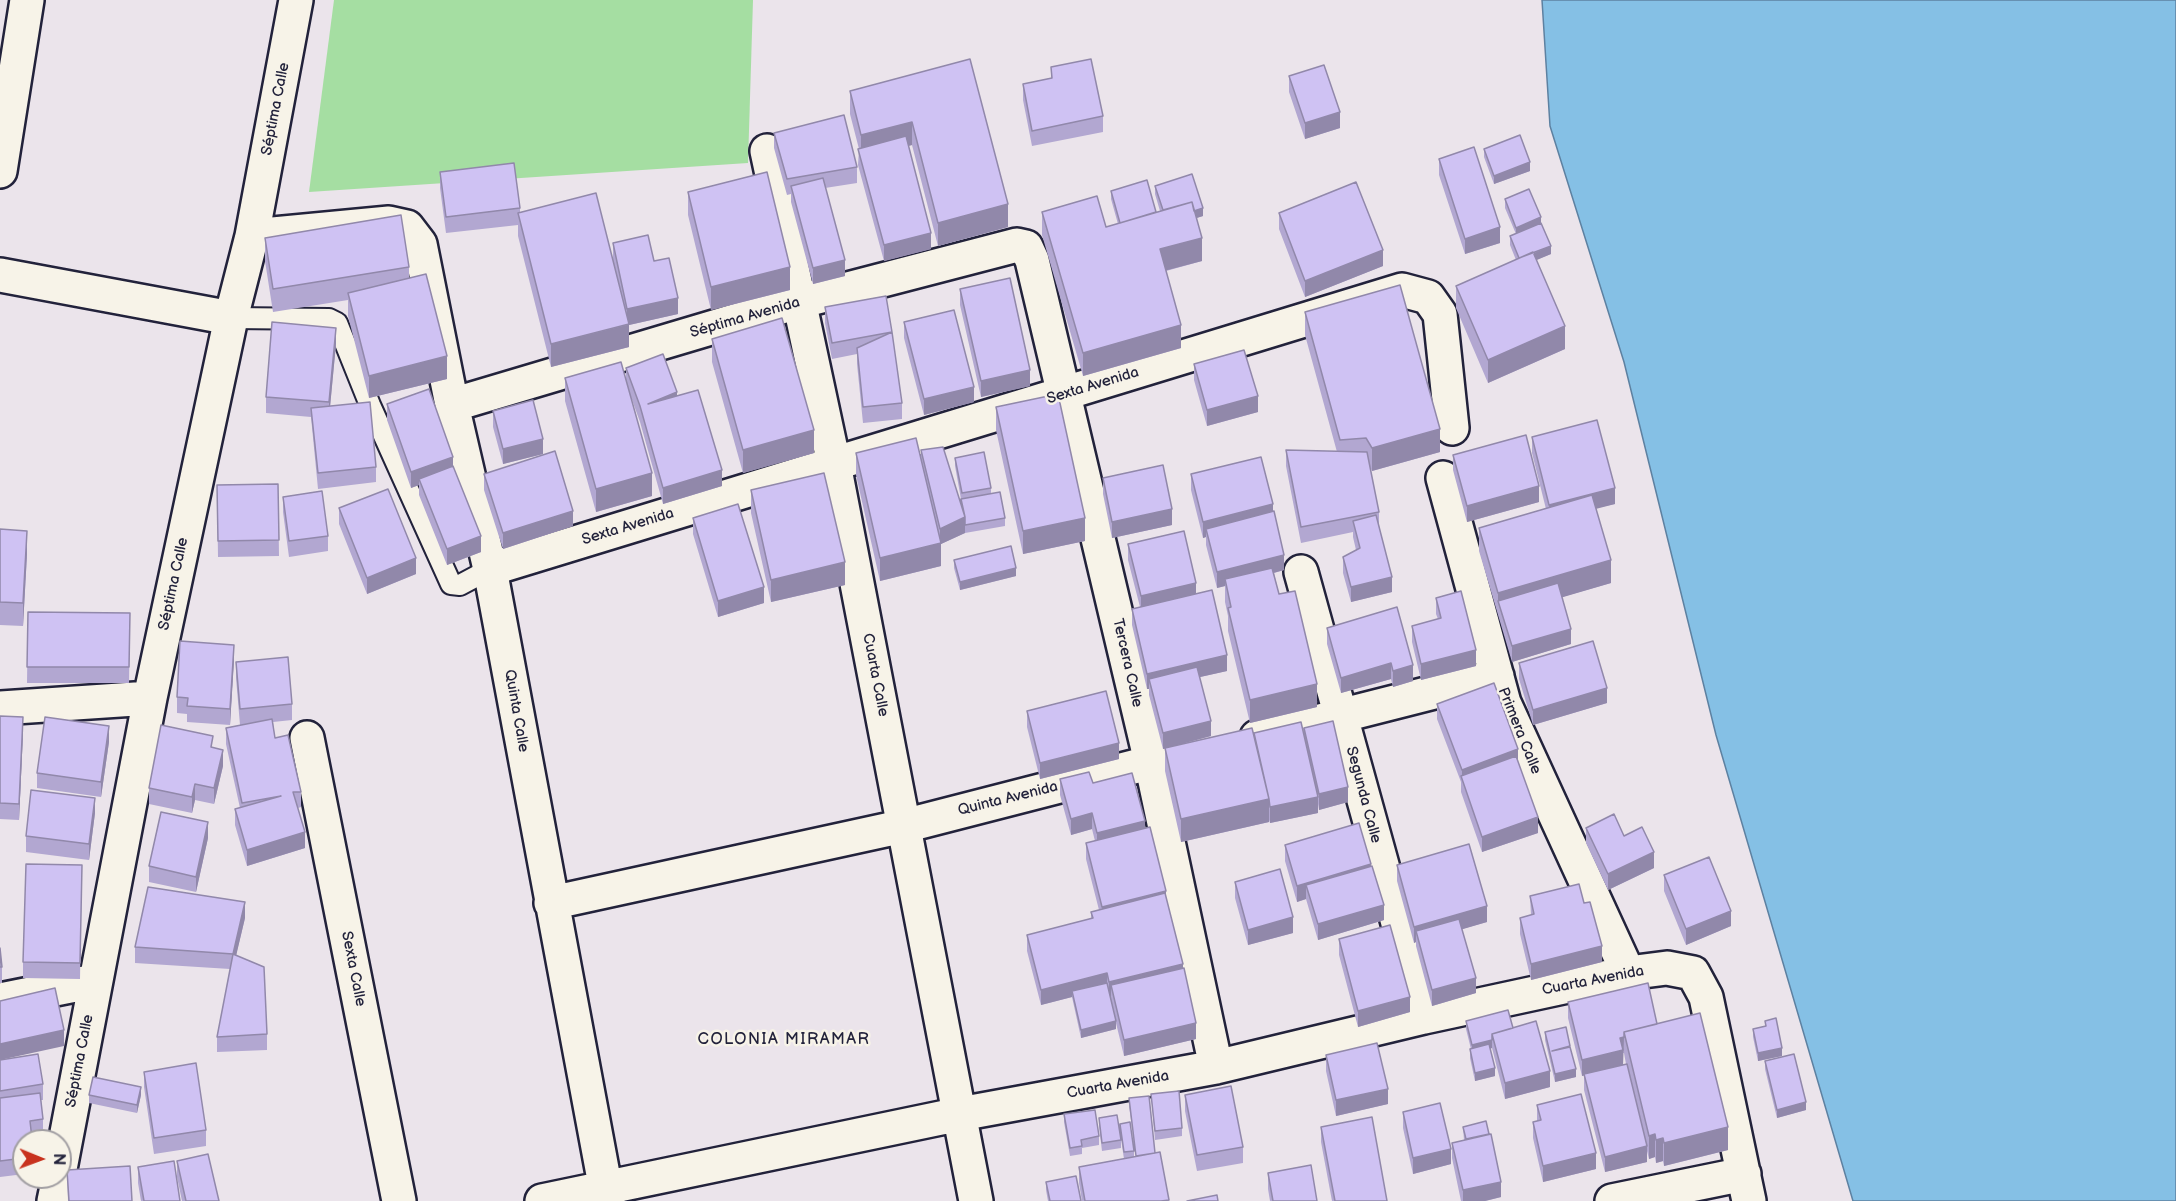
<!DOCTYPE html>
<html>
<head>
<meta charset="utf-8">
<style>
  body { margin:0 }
  #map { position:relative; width:2176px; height:1201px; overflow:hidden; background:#ebe4eb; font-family:"Balsamiq Sans",sans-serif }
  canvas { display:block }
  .north { position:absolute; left:12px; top:1129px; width:60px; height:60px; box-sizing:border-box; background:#f7f3e8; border:2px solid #a29fa3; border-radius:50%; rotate:91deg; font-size:16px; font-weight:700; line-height:24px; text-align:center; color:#22223b }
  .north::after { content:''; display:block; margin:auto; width:21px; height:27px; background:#c8321e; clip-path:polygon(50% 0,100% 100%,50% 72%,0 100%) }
</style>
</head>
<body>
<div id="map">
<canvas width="2176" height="1201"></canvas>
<div class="north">N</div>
</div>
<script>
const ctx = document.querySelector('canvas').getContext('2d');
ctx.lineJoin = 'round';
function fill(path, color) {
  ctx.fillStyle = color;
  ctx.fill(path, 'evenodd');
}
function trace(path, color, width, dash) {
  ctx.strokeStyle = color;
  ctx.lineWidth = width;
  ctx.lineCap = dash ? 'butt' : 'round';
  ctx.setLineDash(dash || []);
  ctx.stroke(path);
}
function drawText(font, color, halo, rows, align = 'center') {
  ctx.font = font + ' "Balsamiq Sans",sans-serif';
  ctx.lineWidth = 5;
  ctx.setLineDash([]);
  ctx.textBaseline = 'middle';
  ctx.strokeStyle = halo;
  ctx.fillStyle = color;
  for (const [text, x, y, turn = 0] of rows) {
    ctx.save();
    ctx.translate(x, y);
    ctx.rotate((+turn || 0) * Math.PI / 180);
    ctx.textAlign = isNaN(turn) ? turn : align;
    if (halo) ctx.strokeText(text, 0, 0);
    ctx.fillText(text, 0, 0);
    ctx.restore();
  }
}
const green = new Path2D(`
  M334 0H753L748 163 309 192Z`);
const water = new Path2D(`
  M1542 0H2176V1201H1853L1716 735 1624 362 1550 126Z`);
const service = new Path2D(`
  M231 318 329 319 337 323 370 405 451 584 460 585 490 569`);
const minor = new Path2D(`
  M767 151 834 464 976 1201
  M0 171 27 0
  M252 236 389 223 407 227 420 244 452 405 490 569 608 1201
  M0 275 231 318
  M452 405 798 302 1017 245 1026 247 1032 260 1151 762 1216 1067
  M1443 478 1504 703 1628 973
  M490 569 1402 290 1428 297 1440 314 1452 428
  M1301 572 1424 1017
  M0 708 150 698
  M1257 737 1497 676
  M307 738 399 1201
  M551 903 904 826 1172 757
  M0 1000 95 981
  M60 1169 150 698 231 318 252 236 296 0
  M54 1201 59 1177
  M542 1201 960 1114 1216 1067 1424 1017 1628 973 1667 968 1693 973 1706 997 1749 1201
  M1612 1201 1744 1174`);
const wall = new Path2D(`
  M970 59 1008 227 938 246 912 145 908 146 931 249 884 261 858 165 859 149 850 114V91Z
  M1051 67 1103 116V132L1032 146 1023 100V84L1051 78Z
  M1289 76 1340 128 1305 139 1289 92Z
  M774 133 857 167V183L825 188 845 276 813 284 791 202V194L787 195 774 148Z
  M1484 149 1530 171 1494 184 1484 157Z
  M1439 159 1500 243 1465 254 1439 175Z
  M440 172 520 208V212L613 259V243L654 261 678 314 629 325V347L551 367 518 236V225L446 233 440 188Z
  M1155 186 1203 216 1196 218 1202 261 1166 271 1181 348 1083 376 1042 235V212L1106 227 1118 224 1111 199V191L1156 212 1160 211 1155 194Z
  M688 192 790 290 711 310 688 215Z
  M1505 199 1541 224 1551 254 1536 260 1565 349 1488 383 1456 308V286L1516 260 1510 245V236L1516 234 1505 208Z
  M1279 213 1383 266 1305 297 1279 229Z
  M265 238 409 267V278L447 379 369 398 348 316V300L273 312 265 261Z
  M960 289 1030 386 981 397 960 305Z
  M886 296 902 403V419L863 423 857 364V354L832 359 825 323V307Z
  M1305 312 1440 452 1372 471 1370 467 1379 512V525L1392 592 1351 602 1343 573V557L1356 550 1353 537V532L1301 543 1286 466V450L1337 452 1305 335Z
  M904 322 974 402 924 415 904 338Z
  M712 339 814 453 743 473 712 362Z
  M336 344 330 406 376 467V482L318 489 311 417 266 413V397Z
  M1194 364 1258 412 1207 426 1194 380Z
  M626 368 677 396 722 486 663 504 640 422 631 397 652 496 596 512 565 401V378L626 379Z
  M387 404 453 466 481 552 447 565 419 495V485L411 488 387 420Z
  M996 407 1085 541 1023 554 996 430Z
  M493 411 543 454 503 464 493 427Z
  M1532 437 1615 504 1596 508 1611 583 1562 597 1571 644 1512 662 1479 551V528L1546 509 1532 453Z
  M921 450 961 503V499L955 466V458L991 488V494L1005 518V526L965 533 941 544V566L880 581 856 475V453L921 459Z
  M1453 455 1539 502 1467 522 1453 470Z
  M484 474 573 526 503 549 484 490Z
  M1191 474 1273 511 1284 570 1274 573 1279 594 1317 707 1250 723 1228 631V616L1225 602V586L1217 588 1206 545V537L1203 538 1191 490Z
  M1103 478 1172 525 1112 538 1103 494Z
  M278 484 279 556 218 557 217 485Z
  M751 490 845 585 771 602 751 513Z
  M283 497 328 536V551L289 557 283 512Z
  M339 508 416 574 367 594 339 524Z
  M693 518 764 603 718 617 693 534Z
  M0 529 27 554 23 626 0 625Z
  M1128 544 1196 593 1227 671 1200 677 1211 736 1163 749 1149 695V689H1147L1132 625V609L1140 607 1128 560Z
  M954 560 1016 576 960 590 954 568Z
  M1436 598 1476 666 1421 680 1412 642V626L1438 619 1436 614Z
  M1397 607 1413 681 1393 687 1391 679 1341 693 1327 644V628Z
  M28 612 130 613 129 683H27Z
  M234 660 230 725 187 722V714L177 713V697Z
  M236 662 292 704V720L273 722 275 738 301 792V807L298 808 305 848 247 866 235 825V809L240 808 226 744V728L240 725 236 678Z
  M1519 663 1607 703 1533 725 1519 679Z
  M1437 704 1518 762 1538 833 1482 852 1461 792V782L1437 719Z
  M1027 711 1119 759 1040 779 1027 727Z
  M0 716 23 733 19 820 0 819Z
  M1304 728 1348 802 1319 810 1318 804V813L1270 823 1269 820V822L1181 842 1165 771V748L1254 733H1304Z
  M109 742 101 797 37 788V773Z
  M213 748 223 766 214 804 195 800 192 813 149 804V788Z
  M1060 779 1093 783 1145 829 1166 898 1183 968 1196 1039 1124 1056 1116 1023V1029L1081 1038 1072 997 1041 1005 1027 951V935L1091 919V912L1099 910 1086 859V843L1095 841 1092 829 1071 835 1060 795Z
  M95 813 89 860 26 852V836Z
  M1586 828 1654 868 1608 890 1586 843Z
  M208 838 196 892 149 882V866Z
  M1285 845 1371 866 1384 920 1318 940 1306 899 1297 902 1285 861Z
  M82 865 80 979 23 978V962Z
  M1397 865 1487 922 1462 929 1476 993 1432 1006 1416 946V942L1414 943 1397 881Z
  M1664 875 1731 926 1686 945 1664 891Z
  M1235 882 1293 933 1248 945 1235 898Z
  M1530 896 1584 903 1602 962 1531 980 1520 934V918L1531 915Z
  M245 918 236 955 267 1034V1050L217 1052V1037L230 969 135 963V947Z
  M1339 939 1410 1012 1358 1027 1339 955Z
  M0 948 2 967V983H0Z
  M1568 1002 1657 1024 1728 1150 1664 1166 1663 1161 1656 1163 1655 1157 1649 1159 1647 1151V1162L1605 1172 1584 1090V1075L1582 1076 1568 1018ZM1623 1053H1624L1626 1064 1623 1065Z
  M1466 1021 1513 1028 1550 1087 1505 1099 1492 1048 1490 1049 1495 1076 1475 1081 1470 1058V1049H1471L1466 1029Z
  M1765 1021 1782 1056 1758 1061 1753 1037V1029L1765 1026Z
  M1545 1032 1576 1077 1555 1082 1545 1040Z
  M1326 1055 1388 1104 1336 1116 1326 1071Z
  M0 1060 43 1084V1100H41L43 1119V1135L32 1137V1141H24V1174L0 1177Z
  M1765 1061 1806 1110 1777 1118 1765 1069Z
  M144 1072 206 1130V1146L154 1154 144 1087Z
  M1151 1094 1182 1128V1136L1155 1140Z
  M89 1095H141L137 1113 89 1103Z
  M1185 1095 1243 1147V1163L1197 1171 1185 1111Z
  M1129 1098 1155 1153 1160 1152 1169 1201H1082L1079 1183V1167L1124 1159 1120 1132V1124L1134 1151V1157L1136 1156 1129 1106Z
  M1537 1105 1596 1169 1543 1182 1533 1138V1122L1537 1121Z
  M1403 1112 1451 1164 1413 1174 1403 1128Z
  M1064 1114 1099 1136V1145L1082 1148V1154L1070 1156 1064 1122Z
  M1099 1118 1121 1140V1148L1102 1151 1099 1126Z
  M1321 1127 1387 1201H1332L1321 1142Z
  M1463 1127 1501 1197 1485 1201H1461L1452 1158V1143L1464 1140Z
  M177 1161 219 1201H182L177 1177Z
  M138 1167 180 1201H141L138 1183Z
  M67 1170 132 1201H68Z
  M1268 1173 1317 1201H1270L1268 1189Z
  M1046 1182 1081 1201H1048L1046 1190Z`);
const shadedWall = new Path2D(`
  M1340 112V128L1305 139V123Z
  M912 122V145L861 158V135Z
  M1530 162V171L1494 184V176Z
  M1008 204V227L938 246V223Z
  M1203 208V216L1166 228V220Z
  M1541 217V225L1516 236V228Z
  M1500 227V243L1465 254V239Z
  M931 233V249L884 261V245Z
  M1202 238V261L1160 272V249Z
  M1551 246V254L1520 267V259Z
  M1383 250V266L1305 297V281Z
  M845 260V276L813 284V268Z
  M790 267V290L711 310V287Z
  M678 298V314L629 325V347L551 367V344L627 325V309Z
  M1181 325V348L1083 376V353Z
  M1565 326V349L1488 383V360Z
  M336 328V344L329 418V402Z
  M447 356V379L369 398V376Z
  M1030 370V386L981 397V381Z
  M974 387V402L924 415V399Z
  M677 392V407L648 404Z
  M1258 396V412L1207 426V410Z
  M1440 429V452L1372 471V448Z
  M814 430V453L743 473V450Z
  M543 439V454L503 464V449Z
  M453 457V473L419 479V485L411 488V472Z
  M722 470V486L663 504V488Z
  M652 473V496L596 512V489Z
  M1539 486V502L1467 522V506Z
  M1615 488V504L1549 521V505Z
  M1273 504V520L1206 529V537L1203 538V522Z
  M1172 509V525L1112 538V522Z
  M573 511V526L503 549V533Z
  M965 517V533L941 544V566L880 581V558L940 543V529Z
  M1085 518V541L1023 554V531Z
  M27 531V554L23 626V603Z
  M481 536V552L447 565V549Z
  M1284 555V570L1226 586 1225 579V586L1217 588V572Z
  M416 558V574L367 594V578Z
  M1611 560V583L1502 615 1498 601V593Z
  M845 562V585L771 602V580Z
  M1016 568V576L960 590V582Z
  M1392 577V592L1351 602V587Z
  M1196 583V599L1141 611V596Z
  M764 587V603L718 617V601Z
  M1571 629V644L1512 662V646Z
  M234 645V660L230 725V709Z
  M1476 650V666L1421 680V664Z
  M1227 655V671L1151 688 1149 679V689H1147V674Z
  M1391 663V679L1341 693V678Z
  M1413 665V681L1393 687V671Z
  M1317 684V707L1250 723V700Z
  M1607 688V703L1533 725V710Z
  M23 717V733L19 820V804Z
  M1211 721V736L1163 749V733Z
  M109 726V742L101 797V782Z
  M1119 743V759L1040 779V763Z
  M1518 749V764L1462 780V770Z
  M223 750V766L214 804V788Z
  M195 784V800L192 813V797Z
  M1348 787V802L1319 810V794Z
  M1318 797V813L1270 823V807Z
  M95 798V813L89 860V844Z
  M1269 799V822L1181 842V819Z
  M1092 813V829L1071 835V819Z
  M1538 817V833L1482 852V837Z
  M1145 821V837L1097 849V833Z
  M208 822V838L196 892V877Z
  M305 832V848L247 866V850Z
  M1654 852V868L1608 890V874Z
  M1371 864V880L1306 885V899L1297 902V886Z
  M1166 891V907L1102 923V907Z
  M245 902V918L233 969V954Z
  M1384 905V920L1318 940V924Z
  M1487 906V922L1419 942 1416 931V942L1414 943V927Z
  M1731 911V926L1686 945V929Z
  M1293 917V933L1248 945V930Z
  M1602 946V962L1531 980V964Z
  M1183 964V980L1111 985V998H1109V982Z
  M1107 973V988L1072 991V997L1041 1005V990Z
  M1476 978V993L1432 1006V990Z
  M1410 997V1012L1358 1027V1011Z
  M1116 1021V1029L1081 1038V1030Z
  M1196 1023V1039L1124 1056V1040Z
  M64 1030V1046L0 1060V1044Z
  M1624 1037 1623 1066 1582 1076V1060L1620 1038Z
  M1492 1040V1048L1472 1053V1045Z
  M1782 1048V1056L1758 1061V1053Z
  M1495 1068V1076L1475 1081V1073Z
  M1576 1069V1077L1555 1082V1074Z
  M1550 1071V1087L1505 1099V1083Z
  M141 1087V1095L137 1113V1105Z
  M1388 1089V1104L1336 1116V1100Z
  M1806 1102V1110L1777 1118V1110Z
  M1728 1127V1150L1664 1166V1143Z
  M1655 1134V1157L1649 1159V1136Z
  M1663 1138V1161L1656 1163V1140Z
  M1647 1146V1162L1605 1172V1157Z
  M1451 1149V1164L1413 1174V1158Z
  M1596 1153V1169L1543 1182V1166Z
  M1501 1182V1197L1485 1201H1463V1190Z`);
const building = new Path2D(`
  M970 59 1008 204 938 223 912 122 861 135 850 91Z
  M1091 59 1103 116 1032 131 1023 84 1052 78 1051 67Z
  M1324 65 1340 112 1305 123 1289 76Z
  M844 115 857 167 787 179 774 133Z
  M1520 135 1530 162 1494 176 1484 149Z
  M906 136 931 233 884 245 858 149Z
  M1474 147 1500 227 1465 239 1439 159Z
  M514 163 520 208 446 217 440 172Z
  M767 172 790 267 711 287 688 192Z
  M1192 174 1203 208 1194 211 1192 202 1163 210 1155 186Z
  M823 178 845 260 813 268 791 186Z
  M1147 180 1156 212 1120 223 1111 191Z
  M1356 182 1383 250 1305 281 1279 213Z
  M1529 189 1541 217 1516 228 1505 199Z
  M596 193 629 324 551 344 518 213Z
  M1097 196 1106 227 1192 202 1202 238 1160 249 1181 325 1083 353 1042 212Z
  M401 215 409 267 273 289 265 238Z
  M1541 223 1551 246 1519 258 1510 236Z
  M648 235 654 261 669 258 678 298 627 309 613 243Z
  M1533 252 1565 326 1488 360 1456 286Z
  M426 274 447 356 369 376 348 293Z
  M1010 278 1030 370 981 381 960 289Z
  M1400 285 1440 429 1372 448 1366 438 1340 440 1305 312Z
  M886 296 892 332 832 343 825 307Z
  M954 310 974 387 924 399 904 322Z
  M782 318 814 430 743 450 712 339Z
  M272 322 336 328 329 402 266 397Z
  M892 332 902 403 863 407 857 348Z
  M1244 350 1258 396 1207 410 1194 364Z
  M663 354 677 392 648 404 698 390 722 470 663 488 640 406 626 368Z
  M621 362 652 473 596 489 565 378Z
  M429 389 453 457 411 472 387 404Z
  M1058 394 1085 518 1023 531 996 407Z
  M533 400 543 439 503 449 493 411Z
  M370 402 376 467 318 473 311 408Z
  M1597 420 1615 488 1549 505 1532 437Z
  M1526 435 1539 486 1467 506 1453 455Z
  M916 438 941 543 880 558 856 453Z
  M943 447 965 517 940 529 921 450Z
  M1286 450 1367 452 1379 512 1301 527Z
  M555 451 573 511 503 533 484 474Z
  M984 452 991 488 962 493 955 458Z
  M1261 457 1273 504 1203 522 1191 474Z
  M1163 465 1172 509 1112 522 1103 478Z
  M453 466 481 536 447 549 419 479Z
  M824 473 845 562 771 580 751 490Z
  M278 484 279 540 218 541 217 485Z
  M388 489 416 558 367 578 339 508Z
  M322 491 328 536 289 541 283 497Z
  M1000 492 1005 518 965 525V517L961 499Z
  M1592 495 1611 560 1498 593 1479 528Z
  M738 504 764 587 718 601 693 518Z
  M1274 511 1284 555 1217 572 1206 529Z
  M1376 515 1392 577 1351 587 1343 557 1360 548 1353 521Z
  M0 529 27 531 23 603 0 602Z
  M1184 531 1196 583 1141 596 1128 544Z
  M1011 546 1016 568 960 582 954 560Z
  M1272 568 1279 594 1295 591 1317 684 1250 700 1228 608 1231 607 1225 579Z
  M1558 583 1571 629 1512 646 1498 601Z
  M1212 590 1227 655 1147 674 1132 609Z
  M1461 591 1476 650 1421 664 1412 626 1441 618 1436 598Z
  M1397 607 1413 665 1393 671 1391 663 1341 678 1327 628Z
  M28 612 130 613 129 667H27Z
  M180 641 234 645 230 709 187 706 188 698 177 697Z
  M1593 641 1607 688 1533 710 1519 663Z
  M288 657 292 704 240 709 236 662Z
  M1197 667 1211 721 1163 733 1149 679Z
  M1494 683 1518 749 1462 770 1437 704Z
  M1106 691 1119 743 1040 763 1027 711Z
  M0 716 23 717 19 804 0 803Z
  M45 717 109 726 101 782 37 773Z
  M272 719 275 738 288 735 301 792H293L305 832 247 850 235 809 281 796 242 803 226 728Z
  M1333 721 1348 787 1319 794 1304 728Z
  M1301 722 1318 797 1270 807 1269 799 1254 733Z
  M161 725 213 736 211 747 223 750 214 788 195 784 192 797 149 788Z
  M1252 728 1269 799 1181 819 1165 748Z
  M1516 756 1538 817 1482 837 1461 776Z
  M1089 772 1093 783 1132 773 1145 821 1097 833 1092 813 1071 819 1060 779Z
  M31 790 95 798 89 844 26 836Z
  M161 812 208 822 196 877 149 866Z
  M1614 814 1624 836 1642 827 1654 852 1608 874 1586 828Z
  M1359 823 1371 864 1297 886 1285 845Z
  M1150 827 1166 891 1102 907 1086 843Z
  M1469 844 1487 906 1414 927 1397 865Z
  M1709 857 1731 911 1686 929 1664 875Z
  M26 864 82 865 80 963 23 962Z
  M1372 866 1384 905 1318 924 1306 885Z
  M1280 869 1293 917 1248 930 1235 882Z
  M1579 884 1584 903 1590 902 1602 946 1531 964 1520 918 1534 914 1530 896Z
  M148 887 245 902 233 954 135 947Z
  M1165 893 1183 964 1109 982 1107 973 1041 990 1027 935 1093 918 1091 912Z
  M1459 919 1476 978 1432 990 1416 931Z
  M1390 925 1410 997 1358 1011 1339 939Z
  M0 948 2 967H0Z
  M233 954 264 967 267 1034 217 1037Z
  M1184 968 1196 1023 1124 1040 1111 985Z
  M1107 983 1116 1021 1081 1030 1072 991Z
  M1648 983 1657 1024 1624 1032V1037L1620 1038 1623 1050 1582 1060 1568 1002Z
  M55 988 64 1030 0 1044V1001Z
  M1508 1010 1513 1028 1492 1034V1040L1472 1045 1466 1021Z
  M1700 1013 1728 1127 1664 1143 1663 1138 1656 1140 1655 1134 1649 1136 1624 1032Z
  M1776 1018 1782 1048 1758 1053 1753 1029 1766 1026 1765 1021Z
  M1536 1021 1550 1071 1505 1083 1492 1034Z
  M1566 1027 1570 1046 1552 1051 1570 1047 1576 1069 1555 1074 1545 1032Z
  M1377 1043 1388 1089 1336 1100 1326 1055Z
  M1489 1044 1495 1068 1475 1073 1470 1049Z
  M38 1054 43 1084 0 1091V1060Z
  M1794 1054 1806 1102 1777 1110 1765 1061Z
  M196 1063 206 1130 154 1138 144 1072Z
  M1627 1064 1647 1146 1605 1157 1584 1074Z
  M93 1077 141 1087 137 1105 89 1095Z
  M1231 1086 1243 1147 1197 1155 1185 1095Z
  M1179 1091 1182 1128 1155 1131 1151 1094Z
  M40 1093 43 1119 30 1121 32 1139 23 1140 24 1158 0 1161V1098Z
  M1581 1094 1596 1153 1543 1166 1533 1122 1541 1120 1537 1105Z
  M1149 1096 1155 1153 1136 1156 1129 1098Z
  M1440 1103 1451 1149 1413 1158 1403 1112Z
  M1095 1110 1099 1136 1081 1140 1082 1146 1070 1148 1064 1114Z
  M1117 1115 1121 1140 1102 1143 1099 1118Z
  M1372 1117 1387 1201H1335L1321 1127Z
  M1486 1121 1489 1134 1466 1139 1463 1127Z
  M1130 1122 1134 1151 1124 1152 1120 1124Z
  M1491 1134 1501 1182 1463 1190 1452 1143Z
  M1160 1152 1169 1200 1161 1201H1085L1079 1167Z
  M208 1154 219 1201H186L177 1161Z
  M174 1161 180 1201H144L138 1167Z
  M1311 1165 1317 1201H1273L1268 1173Z
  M130 1166 132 1201H69L67 1170Z
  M1076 1176 1081 1201H1050L1046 1182Z
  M1217 1195 1218 1201H1187Z`);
const streetNames = [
  ["Séptima Calle",276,109,-79],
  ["Séptima Avenida",745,318,-16],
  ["Sexta Avenida",1093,386,-17],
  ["Sexta Avenida",628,527,-17],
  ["Séptima Calle",174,584,-78],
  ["Tercera Calle",1127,663,77],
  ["Cuarta Calle",875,675,79],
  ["Quinta Calle",516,711,80],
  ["Primera Calle",1519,731,68],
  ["Segunda Calle",1363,795,75],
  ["Quinta Avenida",1008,799,-14],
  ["Sexta Calle",353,969,79],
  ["Cuarta Avenida",1593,981,-11],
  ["Séptima Calle",80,1061,-79],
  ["Cuarta Avenida",1118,1085,-10]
];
const neighbourhoodNames = [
  ["COLONIA MIRAMAR",784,1040]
];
fill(green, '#a5dea2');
fill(water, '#85c0e5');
trace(water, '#5d81a1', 1.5);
trace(service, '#22223b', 24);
trace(minor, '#22223b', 38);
trace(service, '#f7f3e8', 20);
trace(minor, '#f7f3e8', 33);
fill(wall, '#b2a7d1');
fill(shadedWall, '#9188aa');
fill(building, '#cfc2f3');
trace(building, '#9188aa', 1.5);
drawText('15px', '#22223b', '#f7f3e8', streetNames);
ctx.letterSpacing = '1.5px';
drawText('16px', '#22223b', '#f7f3e8', neighbourhoodNames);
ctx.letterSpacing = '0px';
</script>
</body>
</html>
